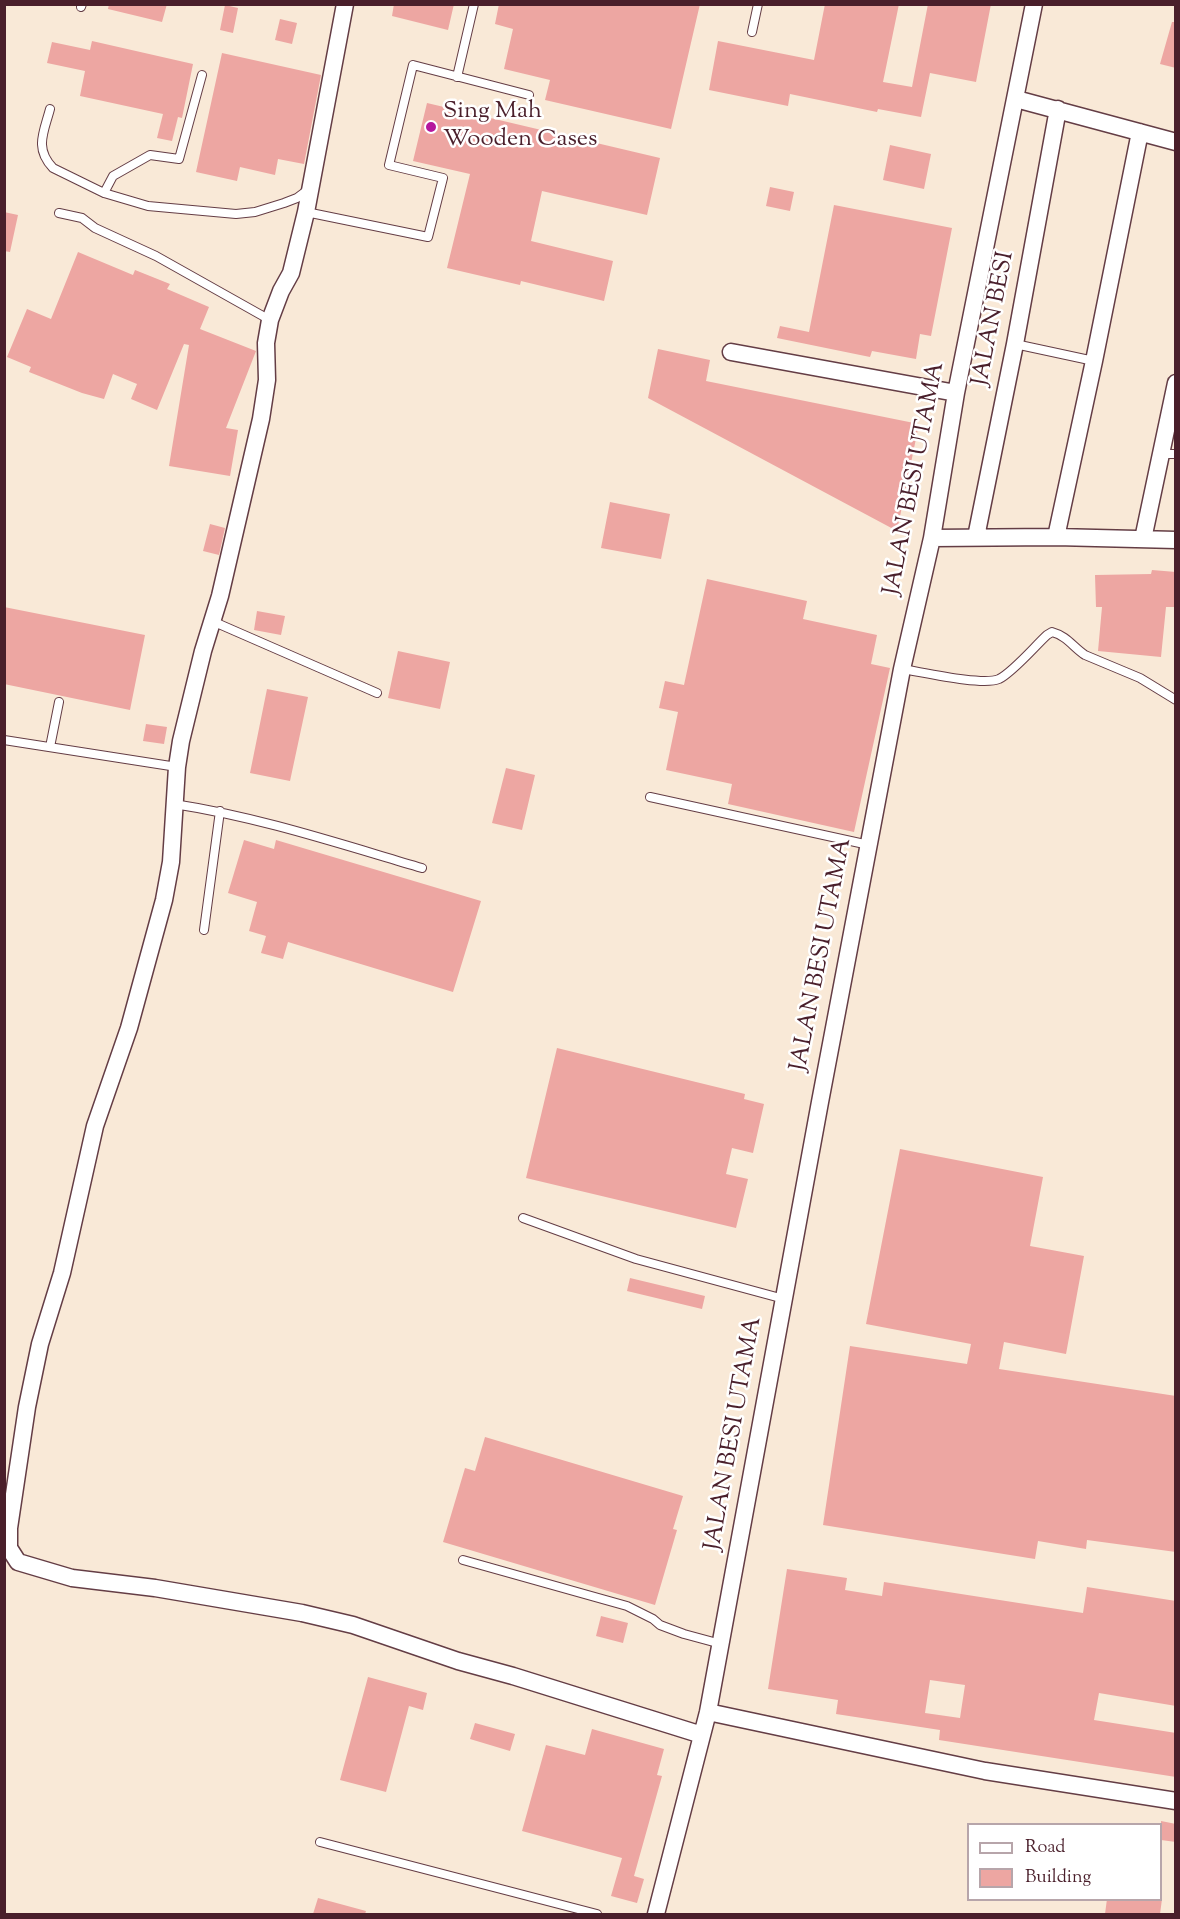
<!DOCTYPE html>
<html>
<head>
<meta charset="utf-8">
<style>
  body { margin:0 }
  #map { position:relative; width:1180px; height:1919px; overflow:hidden; background:#f9e9d7; font-family:"Sorts Mill Goudy",serif }
  canvas { display:block }
  .frame { position:absolute; inset:0; border:6px solid #4a1f2b; pointer-events:none }
  .legend { position:absolute; left:967px; top:1823px; width:195px; height:78px; box-sizing:border-box; background:#fff; border:2px solid #b7a5aa; margin:0; padding:8px 10px; list-style:none; font-size:18px; color:#4a1f2b }
  .legend li { display:flex; align-items:center; gap:12px; height:30px }
  .legend b { width:30px; border:2px solid #b7a5aa }
</style>
</head>
<body>
<div id="map">
<canvas width="1180" height="1919"></canvas>
<div class="frame"></div>
<ul class="legend">
<li><b style="height:8px;background:#fff"></b>Road</li>
<li><b style="height:16px;background:#eda6a2"></b>Building</li>
</ul>
</div>
<script>
const ctx = document.querySelector('canvas').getContext('2d');
ctx.lineJoin = 'round';
function fill(path, color) {
  ctx.fillStyle = color;
  ctx.fill(path, 'evenodd');
}
function trace(path, color, width, dash) {
  ctx.strokeStyle = color;
  ctx.lineWidth = width;
  ctx.lineCap = dash ? 'butt' : 'round';
  ctx.setLineDash(dash || []);
  ctx.stroke(path);
}
function drawText(font, color, halo, rows, align = 'center') {
  ctx.font = font + ' "Sorts Mill Goudy",serif';
  ctx.lineWidth = 5;
  ctx.setLineDash([]);
  ctx.textBaseline = 'middle';
  ctx.strokeStyle = halo;
  ctx.fillStyle = color;
  for (const [text, x, y, turn = 0] of rows) {
    ctx.save();
    ctx.translate(x, y);
    ctx.rotate((+turn || 0) * Math.PI / 180);
    ctx.textAlign = isNaN(turn) ? turn : align;
    if (halo) ctx.strokeText(text, 0, 0);
    ctx.fillText(text, 0, 0);
    ctx.restore();
  }
}
const building = new Path2D(`
  M109 4H167L162 22 108 9Z
  M394 4H454L448 30 392 16Z
  M499 4H700L671 129 545 100 550 80 504 69 513 29 495 24Z
  M825 4H899L883 82 912 87 928 4H991L976 82 930 73 921 117 878 109 877 112 790 94 788 106 709 90 718 41 814 60Z
  M225 5 238 8 233 33 220 30Z
  M280 19 297 23 292 44 275 40Z
  M1172 22H1176V68L1160 64Z
  M92 41 193 64 182 118 178 117 172 141 157 138 163 114 80 96 85 71 47 63 52 42 90 50Z
  M222 53 321 75 304 164 278 159 275 175 240 167 237 181 196 172Z
  M427 103 660 158 647 215 542 191 531 241 613 261 604 301 521 281 520 285 447 268 470 174 413 161Z
  M890 145 931 154 924 189 883 180Z
  M770 187 794 192 790 211 766 206Z
  M834 205 952 228 931 336 920 334 916 359 872 351 870 357 777 338 780 326 809 332Z
  M4 212 18 215 10 252 4 251Z
  M78 252 133 275 135 270 170 284 167 289 209 307 200 329 256 351 226 428 238 430 230 476 169 466 189 345 184 344 157 410 131 399 137 384 113 374 104 399 82 393 29 372 31 367 7 357 27 309 51 319Z
  M658 349 710 360 706 381 919 424 897 531 648 398Z
  M610 502 670 514 661 559 601 548Z
  M210 524 225 528 219 555 203 551Z
  M1152 570 1176 572V607H1166L1161 657 1098 651 1102 607H1096L1095 575 1151 574Z
  M707 579 807 601 803 619 877 635 871 664 890 668 854 832 728 804 732 784 666 770 678 712 659 708 665 681 684 685Z
  M4 607 145 635 130 710 4 684Z
  M257 611 285 616 281 635 254 630Z
  M398 651 450 662 440 709 388 698Z
  M267 689 308 697 290 781 250 773Z
  M146 724 167 727 164 744 143 741Z
  M506 768 535 775 522 830 492 823Z
  M244 840 274 849 276 840 481 901 453 992 288 942 283 959 261 953 266 936 249 931 257 902 228 893Z
  M557 1048 745 1094 744 1099 764 1104 753 1153 732 1148 726 1174 748 1179 736 1228 526 1178Z
  M900 1149 1043 1177 1030 1246 1084 1256 1066 1354 1004 1342 999 1369 1176 1396V1552L1087 1540 1086 1549 1038 1541 1035 1559 823 1525 850 1346 967 1364 971 1344 866 1324Z
  M630 1278 705 1296 702 1309 627 1291Z
  M485 1437 683 1496 673 1529 677 1530 655 1605 443 1542 465 1468 475 1471Z
  M787 1569 847 1578 845 1590 882 1596 884 1582 1083 1613 1087 1587 1176 1601V1706L1099 1693 1094 1720 1176 1733V1777L939 1740 940 1730 836 1714 838 1700 768 1689ZM930 1680 965 1685 960 1718 925 1713Z
  M601 1616 628 1623 623 1643 596 1636Z
  M368 1677 427 1693 423 1710 409 1706 386 1792 340 1780Z
  M475 1723 515 1734 510 1751 470 1739Z
  M592 1729 664 1749 657 1775 662 1776 634 1876 644 1879 637 1903 611 1896 622 1858 522 1831 546 1745 585 1755Z
  M1161 1821 1176 1824V1842L1161 1840Z
  M318 1898 366 1911 365 1914H313Z
  M1107 1899H1162L1160 1914H1105Z`);
const lane = new Path2D(`
  M81 7 82 4
  M752 32 758 4
  M457 77 474 4
  M50 109C44 132 34 148 53 168L104 193 148 206 236 214 255 212 284 203 297 198 309 189
  M104 193 113 176 150 155 179 159 202 75
  M306 212 428 237 443 178 389 165 413 65 529 95
  M59 213 82 218 95 228 156 256 270 320
  M1015 344 1094 361
  M1161 454H1176
  M212 621 377 693
  M902 669C922 672 982 686 999 679 1013 672 1035 646 1047 635L1052 632C1067 636 1073 647 1085 655L1140 678 1176 700
  M4 740 177 767
  M50 747 59 702
  M650 797 869 845
  M174 804C259 817 340 844 422 868
  M204 930 220 811
  M523 1218 636 1259 784 1299
  M463 1560 627 1606 653 1619 660 1625 684 1634 721 1644
  M320 1842 597 1914`);
const street = new Path2D(`
  M345 4 306 212 291 273 281 291 270 320 266 343 267 380 261 419 220 596 203 651 181 741 177 767 171 862 164 900 129 1028 95 1126 62 1273 40 1344 27 1407 9 1528V1548L18 1562 72 1578 155 1588 302 1613 353 1625 458 1661 513 1676 702 1735
  M1016 99 1176 142
  M731 352 956 393
  M976 537 1015 344 1058 109
  M1056 537 1094 361 1140 132
  M932 538 1056 537 1176 540
  M1143 539 1176 383
  M708 1712 985 1771 1176 1801
  M656 1914 708 1712 820 1102 902 669 932 538 956 393 1034 4`);
const markers = [
  [431,127,6,"#b5179e"]
];
const poiNames = [
  ["Sing Mah",443,113],
  ["Wooden Cases",443,141]
];
const streetNames = [
  ["JALAN BESI",995,319,-79],
  ["JALAN BESI UTAMA",916,479,-79],
  ["JALAN BESI UTAMA",823,955,-79],
  ["JALAN BESI UTAMA",735,1434,-80]
];
fill(building, '#eda6a2');
trace(lane, '#643d45', 10);
trace(street, '#643d45', 19);
trace(lane, '#fff', 8);
trace(street, '#fff', 16);
for (const [x, y, r, color] of markers) {
  const dot = new Path2D();
  dot.arc(x, y, r, 0, 2 * Math.PI);
  ctx.fillStyle = color;
  ctx.fill(dot);
  trace(dot, '#fff', 2);
}
drawText('24px', '#4a1f2b', '#fff', poiNames, 'left');
drawText('24px', '#4a1f2b', '#fff', streetNames);
</script>
</body>
</html>
